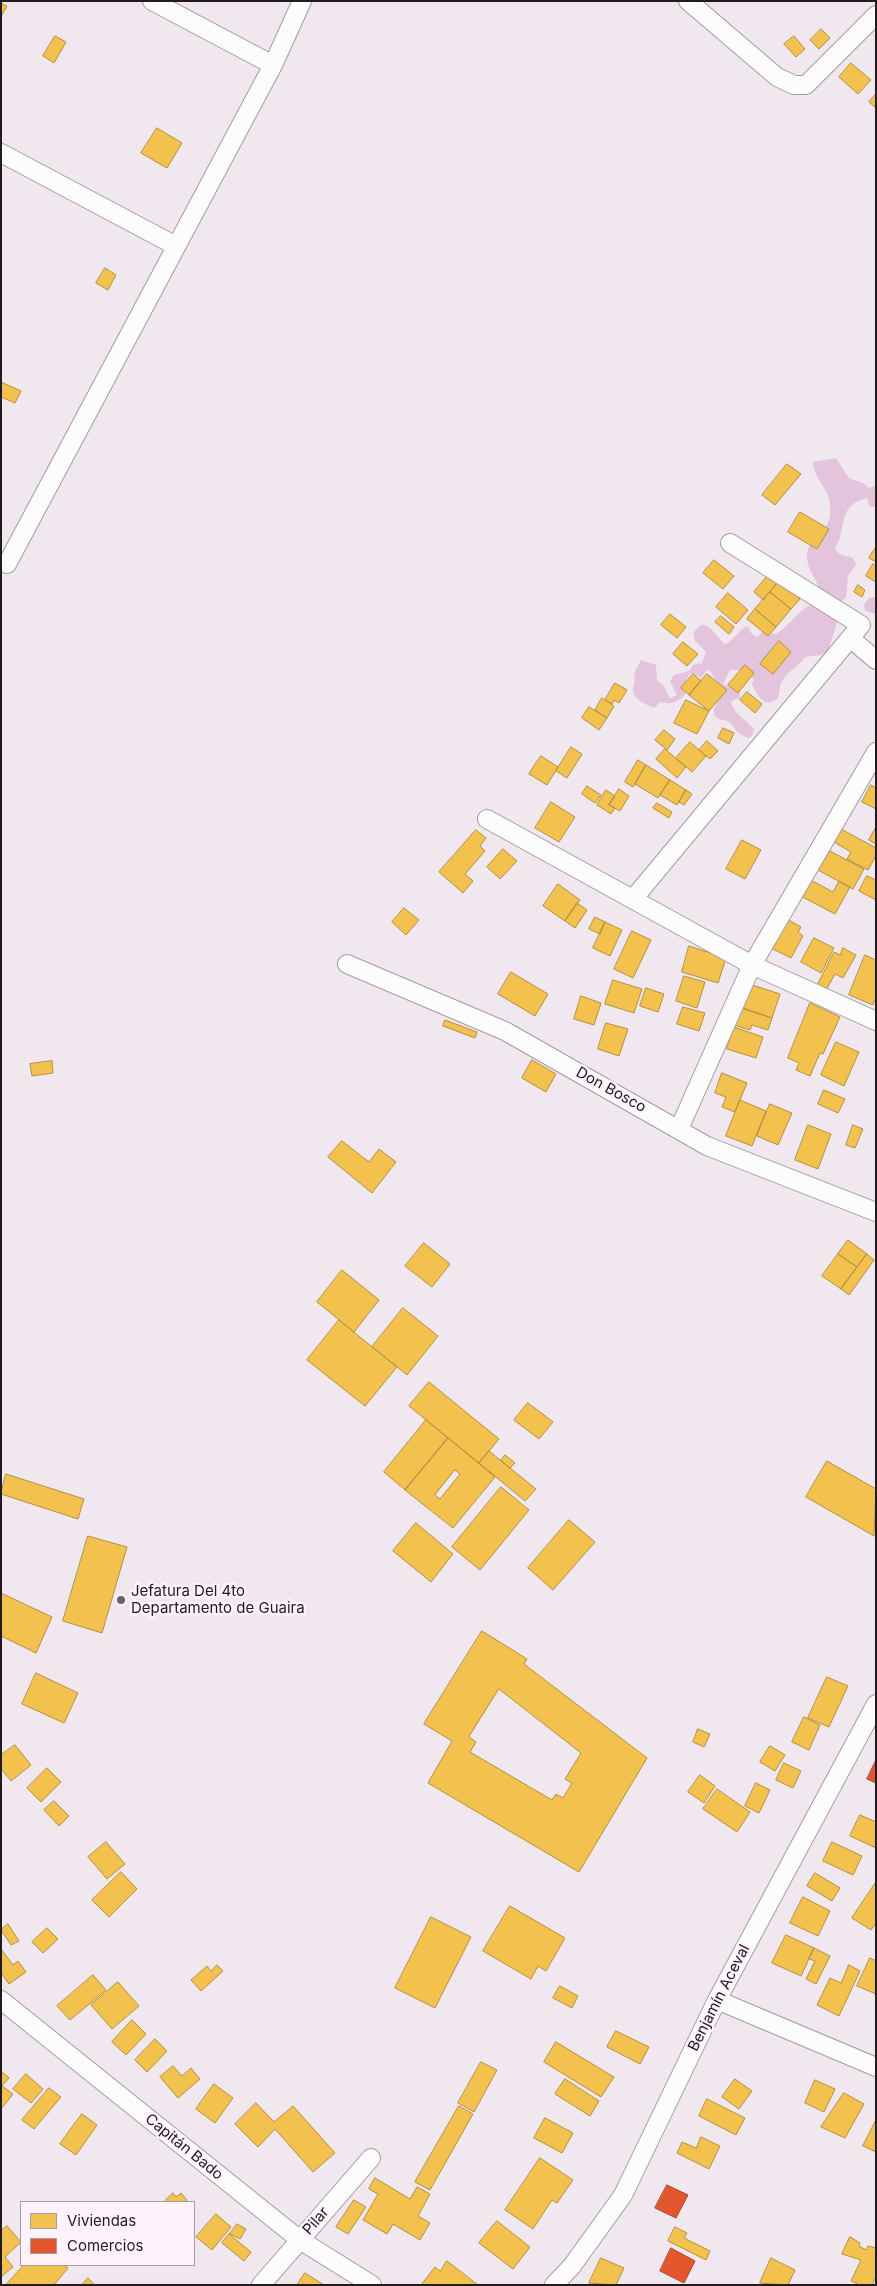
<!DOCTYPE html>
<html>
<head>
<meta charset="utf-8">
<style>
  body { margin:0 }
  #map { position:relative; width:877px; height:2286px; overflow:hidden; background:#f0e8ee; font-family:Inter,sans-serif }
  canvas { display:block }
  .frame { position:absolute; inset:0; border:2px solid #211b1f; pointer-events:none }
  .legend { position:absolute; left:20px; top:2201px; width:175px; height:65px; box-sizing:border-box; background:#fff2fb; border:1px solid #a69ca3; margin:0; padding:6px 9px; list-style:none; font-size:15px; color:#211b1f }
  .legend li { display:flex; align-items:center; gap:10px; height:25px }
  .legend b { width:25px; border:1px solid #a69ca3 }
</style>
</head>
<body>
<div id="map">
<canvas width="877" height="2286"></canvas>
<div class="frame"></div>
<ul class="legend">
<li><b style="height:14px;background:#f2c14e"></b>Viviendas</li>
<li><b style="height:14px;background:#e4572e"></b>Comercios</li>
</ul>
</div>
<script>
const ctx = document.querySelector('canvas').getContext('2d');
ctx.lineJoin = 'round';
function fill(path, color) {
  ctx.fillStyle = color;
  ctx.fill(path, 'evenodd');
}
function trace(path, color, width, dash) {
  ctx.strokeStyle = color;
  ctx.lineWidth = width;
  ctx.lineCap = dash ? 'butt' : 'round';
  ctx.setLineDash(dash || []);
  ctx.stroke(path);
}
function drawText(font, color, halo, rows, align = 'center') {
  ctx.font = font + ' Inter,sans-serif';
  ctx.lineWidth = 5;
  ctx.setLineDash([]);
  ctx.textBaseline = 'middle';
  ctx.strokeStyle = halo;
  ctx.fillStyle = color;
  for (const [text, x, y, turn = 0] of rows) {
    ctx.save();
    ctx.translate(x, y);
    ctx.rotate((+turn || 0) * Math.PI / 180);
    ctx.textAlign = isNaN(turn) ? turn : align;
    if (halo) ctx.strokeText(text, 0, 0);
    ctx.fillText(text, 0, 0);
    ctx.restore();
  }
}
const green = new Path2D(`
  M836 458 849 478 863 483 869 488 876 485V507L869 506 867 498C836 506 848 527 835 548L839 554 853 558 856 565 848 576 846 598 840 602 837 623 828 651 821 655 805 657C799 666 788 671 782 681 779 686 780 692 778 698 765 710 758 695 752 685L753 678 744 670H730L723 684 740 690V698L733 700 731 703 735 711 754 729 752 736 748 738 738 733 730 722C722 719 713 721 714 709L723 692 710 671 707 670 701 678 691 673C685 678 685 685 686 693 680 702 671 705 660 702L654 708C646 704 633 700 633 689 634 682 636 681 634 673L641 660 656 665 657 680 663 685 670 698 677 695 670 681 674 675 689 671 693 665 700 663 701 665 706 652 695 641 693 634C706 612 714 636 725 644 735 640 737 630 748 626L751 633 757 637 762 632 776 634C792 625 798 608 817 602 825 584 808 575 807 558 805 536 834 537 830 504 828 487 813 478 813 462Z
  M876 597V614L865 611 864 604 869 598Z`);
const homes = new Path2D(`
  M1 3 7 6 1 17Z
  M821 29 830 38 819 49 810 40Z
  M55 36 66 42 54 63 43 56Z
  M794 36 805 49 796 57 784 44Z
  M851 63 871 80 858 94 839 77Z
  M876 94V108L869 102Z
  M157 128 182 143 167 168 141 153Z
  M105 268 116 275 108 290 96 283Z
  M1 382 21 391 15 403 1 397Z
  M787 464 801 474 775 505 762 495Z
  M800 512 829 529 817 549 788 532Z
  M876 547V562L869 558Z
  M714 560 734 576 723 589 703 573Z
  M873 564 876 566V582L866 576Z
  M770 573 779 581 763 600 754 592Z
  M779 581 800 599 791 609 770 592Z
  M858 585 865 590 862 597 854 592Z
  M770 592 791 609 776 627 755 609Z
  M728 593 748 610 736 624 716 607Z
  M755 609 776 627 768 636 747 619Z
  M670 614 686 627 677 638 661 625Z
  M721 616 734 627 729 634 715 622Z
  M779 641 791 652 773 674 760 664Z
  M683 642 698 654 687 666 673 654Z
  M745 665 754 673 738 693 728 685Z
  M693 674 701 681 689 695 681 688Z
  M707 674 727 690 709 711 689 695Z
  M615 683 627 690 619 703 614 700 612 704 605 700Z
  M747 692 762 704 755 713 740 700Z
  M602 698 614 706 607 718 595 710Z
  M686 700 709 711 697 734 674 723Z
  M589 707 607 718 599 730 582 718Z
  M723 728 734 733 729 744 718 738Z
  M664 730 675 739 667 750 655 740Z
  M707 741 718 751 710 759 699 750Z
  M690 742 706 756 692 772 676 758Z
  M571 747 582 754 567 778 556 771Z
  M665 749 686 767 677 778 656 759Z
  M541 756 558 767 547 785 529 774Z
  M638 760 646 765 633 787 625 782Z
  M646 765 670 780 658 798 635 784Z
  M670 780 686 790 677 805 660 795Z
  M871 785 876 788V809L862 802Z
  M587 786 601 795 595 803 582 794Z
  M619 789 629 796 620 811 609 805Z
  M606 790 615 796 609 805 615 808 611 814 597 805Z
  M686 790 692 794 684 805 679 802Z
  M551 802 575 817 559 842 535 828Z
  M657 803 672 812 669 818 653 808Z
  M876 827V844L869 840Z
  M841 829 876 848V856L868 870 847 859 851 852 834 842Z
  M476 830 486 838 480 846 485 851 465 874 473 881 463 893 439 872Z
  M742 840 761 850 745 879 726 869Z
  M503 849 517 861 500 879 487 867Z
  M828 850 864 869 853 889 818 870Z
  M867 876 876 880V900L859 891Z
  M805 877 833 892 839 881 850 887 835 914 797 894Z
  M558 884 580 900 565 921 543 906Z
  M577 903 587 910 575 928 565 921Z
  M404 908 419 920 406 935 392 922Z
  M595 917 605 922 600 934 589 929Z
  M785 918 801 927 798 932 803 936 791 958 769 947Z
  M605 922 622 930 610 956 593 948Z
  M632 931 651 940 633 978 614 969Z
  M814 938 834 948 821 973 801 962Z
  M689 946 726 958 718 983 682 972Z
  M843 948 856 955 843 978 835 974 825 992 816 987 834 952 840 955Z
  M865 955 876 960V997L873 1005 849 995Z
  M511 972 548 994 535 1016 498 994Z
  M684 976 705 982 697 1008 676 1001Z
  M613 980 642 989 634 1013 605 1004Z
  M746 983 780 994 772 1018 738 1007Z
  M646 988 664 994 658 1012 640 1006Z
  M581 996 601 1003 594 1025 574 1019Z
  M810 1003 840 1017 823 1054 820 1053 810 1076 796 1070 799 1063 788 1058Z
  M683 1007 705 1013 699 1031 677 1024Z
  M740 1007 772 1018 768 1030 752 1025 750 1030 734 1025Z
  M445 1020 477 1032 475 1038 443 1026Z
  M606 1023 628 1029 619 1056 598 1049Z
  M734 1027 763 1037 756 1058 727 1049Z
  M836 1042 859 1052 844 1086 821 1075Z
  M532 1060 556 1074 546 1092 522 1078Z
  M52 1061 53 1073 32 1076 30 1064Z
  M722 1073 747 1083 735 1112 722 1107 726 1097 715 1093Z
  M824 1090 845 1099 838 1113 818 1104Z
  M740 1100 766 1111 752 1146 726 1136Z
  M770 1104 792 1113 778 1145 757 1136Z
  M808 1125 831 1134 818 1169 795 1160Z
  M853 1125 863 1129 855 1148 846 1145Z
  M342 1141 369 1162 379 1149 396 1162 372 1193 328 1157Z
  M848 1240 867 1254 857 1267 838 1254Z
  M424 1243 450 1264 432 1287 405 1266Z
  M838 1254 857 1267 841 1289 822 1276Z
  M867 1254 874 1260 849 1295 841 1289Z
  M342 1270 379 1300 354 1332 317 1302Z
  M403 1308 438 1336 407 1375 372 1347Z
  M339 1320 397 1367 365 1406 307 1360Z
  M429 1382 499 1439 479 1463 409 1406Z
  M528 1403 553 1422 539 1439 514 1420Z
  M426 1420 448 1438 405 1490 384 1472Z
  M448 1438 495 1477 453 1528 405 1490ZM455 1470 460 1474 440 1499 435 1495Z
  M489 1451 536 1489 525 1501 479 1463Z
  M505 1455 515 1463 510 1468 501 1461Z
  M827 1461 876 1489 874 1536 806 1497Z
  M6 1474 84 1499 78 1519 1 1494Z
  M501 1487 529 1510 480 1570 452 1547Z
  M569 1520 595 1542 553 1590 528 1568Z
  M416 1523 453 1554 431 1582 393 1551Z
  M88 1536 127 1547 102 1633 63 1621Z
  M1 1593 52 1617 36 1653 1 1636Z
  M482 1631 527 1659 524 1664 647 1758 579 1872 428 1783 452 1741 424 1724ZM499 1689 581 1753 565 1779 572 1783 563 1798 556 1794 552 1800 470 1752 476 1742 469 1737Z
  M36 1673 78 1693 64 1723 22 1704Z
  M827 1677 848 1686 829 1727 808 1718Z
  M804 1717 820 1725 809 1750 792 1742Z
  M698 1729 710 1734 704 1747 693 1742Z
  M15 1745 31 1765 11 1781 1 1769V1755Z
  M770 1746 785 1755 775 1771 760 1762Z
  M784 1763 801 1771 793 1788 776 1780Z
  M47 1768 61 1782 41 1802 27 1788Z
  M700 1775 715 1786 704 1803 688 1792Z
  M756 1783 770 1790 759 1813 745 1806Z
  M717 1789 750 1812 737 1832 703 1809Z
  M54 1801 69 1816 59 1826 44 1810Z
  M860 1815 876 1822V1848L850 1836Z
  M106 1842 125 1864 107 1879 88 1857Z
  M832 1842 862 1856 853 1875 823 1861Z
  M121 1872 137 1889 109 1917 92 1900Z
  M815 1873 840 1888 832 1901 807 1886Z
  M876 1882V1923L871 1930 852 1918Z
  M803 1897 830 1911 818 1936 790 1923Z
  M510 1906 565 1938 546 1971 538 1966 531 1979 483 1951Z
  M431 1917 471 1937 435 2008 395 1988Z
  M8 1924 19 1941 11 1945 1 1930Z
  M47 1928 58 1939 43 1953 32 1942Z
  M786 1935 814 1948 801 1976 772 1963Z
  M814 1948 830 1956 816 1984 806 1979 815 1961 809 1959Z
  M1 1949 13 1965 18 1961 26 1972 9 1984 1 1973Z
  M870 1958 876 1961V1994L857 1986Z
  M217 1965 223 1971 201 1991 191 1980 207 1966 211 1971Z
  M849 1965 860 1971 839 2016 817 2005 830 1978 841 1983Z
  M93 1975 106 1990 70 2020 57 2006Z
  M118 1982 139 2006 112 2029 91 2005Z
  M560 1986 578 1996 572 2008 553 1998Z
  M132 2020 146 2034 126 2055 112 2042Z
  M616 2031 649 2047 640 2064 607 2047Z
  M155 2039 167 2051 147 2072 135 2060Z
  M556 2042 614 2077 601 2097 544 2062Z
  M481 2062 497 2070 474 2112 458 2103Z
  M173 2066 182 2076 191 2068 200 2079 178 2098 160 2077Z
  M1 2071 9 2078 1 2087Z
  M26 2074 43 2089 31 2103 13 2089Z
  M565 2079 599 2101 590 2116 555 2094Z
  M735 2079 752 2091 739 2109 722 2097Z
  M815 2080 835 2089 824 2112 805 2103Z
  M214 2084 233 2098 215 2123 196 2109Z
  M2 2086 13 2094 1 2109V2087Z
  M49 2088 61 2097 34 2129 22 2120Z
  M844 2093 864 2104 845 2138 821 2127Z
  M707 2099 745 2118 736 2135 699 2116Z
  M256 2103 274 2122 293 2106 335 2153 313 2172 275 2129 258 2147 235 2124Z
  M459 2106 473 2114 430 2190 415 2182Z
  M82 2114 97 2125 76 2155 60 2144Z
  M545 2118 573 2133 562 2153 534 2138Z
  M876 2120V2152L863 2146Z
  M701 2137 720 2146 709 2169 677 2153 682 2142 696 2148Z
  M540 2158 573 2180 557 2203 552 2200 533 2229 505 2210Z
  M375 2178 410 2199 417 2187 430 2194 418 2216 430 2223 420 2240 393 2224 387 2234 363 2220 378 2194 369 2189Z
  M173 2193 176 2197 181 2193 187 2200 185 2202H164Z
  M354 2200 366 2207 348 2234 336 2227Z
  M216 2214 231 2227 212 2250 196 2237Z
  M497 2221 530 2247 513 2269 479 2243Z
  M237 2224 246 2229 240 2239 230 2234Z
  M7 2226 21 2242 5 2257 13 2267 1 2277V2231Z
  M675 2227 687 2233 684 2238 710 2251 706 2260 668 2241Z
  M229 2234 251 2252 244 2261 222 2243Z
  M850 2237 860 2243 859 2246 866 2250 868 2246 876 2248V2277L872 2285H860L851 2281 861 2260 842 2254Z
  M601 2258 624 2268 616 2285 589 2283Z
  M771 2258 795 2270 788 2285 760 2283Z
  M447 2261 478 2285H421L435 2267 440 2271Z
  M24 2265H64L68 2268 54 2285H6Z
  M305 2273 324 2285H297Z
  M88 2278 95 2285H82Z`);
const shops = new Path2D(`
  M876 1760V1783L867 1779Z
  M667 2185 688 2195 676 2218 655 2208Z
  M671 2248 695 2261 684 2283 660 2271Z`);
const minor = new Path2D(`
  M152 1 273 65
  M688 1 777 77 794 85H806L876 15
  M1 153 176 246
  M7 564 273 65 302 1
  M850 638 876 660
  M487 819 752 965 876 1021
  M633 899 861 625 730 543
  M347 964 505 1031 707 1146 876 1212
  M679 1129 752 965 876 752
  M1 2000 300 2240 372 2285
  M717 2000 876 2067
  M261 2285 371 2158
  M554 2285 572 2266 623 2195 717 2000 876 1704`);
const markers = [
  [121,1600,5,"#696367"]
];
const streetNames = [
  ["Don Bosco",611,1090,29],
  ["Benjamín Aceval",719,1998,-63],
  ["Capitán Bado",184,2147,39],
  ["Pilar",316,2221,-49]
];
const poiNames = [
  ["Jefatura Del 4to",131,1591],
  ["Departamento de Guaira",131,1608]
];
fill(green, '#e4c4dc');
fill(homes, '#f2c14e');
trace(homes, '#b38f40', 1);
fill(shops, '#e4572e');
trace(shops, '#aa452a', 1);
trace(minor, '#a29ca1', 20);
trace(minor, '#fdfcfc', 18);
for (const [x, y, r, color] of markers) {
  const dot = new Path2D();
  dot.arc(x, y, r, 0, 2 * Math.PI);
  ctx.fillStyle = color;
  ctx.fill(dot);
  trace(dot, '#fff2fb', 2);
}
drawText('15px', '#211b1f', '#fff2fb', streetNames);
drawText('15px', '#211b1f', '#fff2fb', poiNames, 'left');
</script>
</body>
</html>
